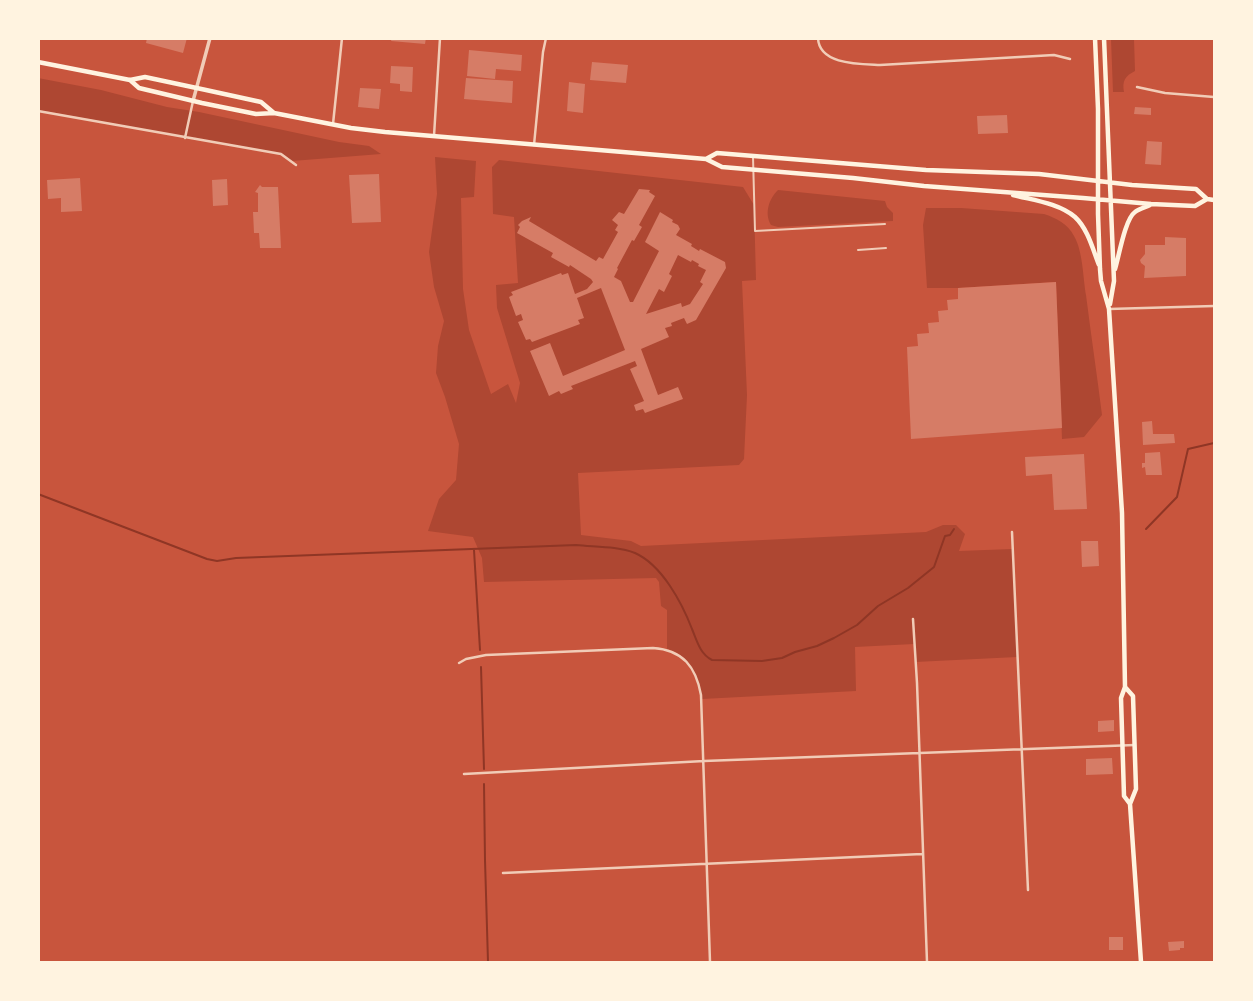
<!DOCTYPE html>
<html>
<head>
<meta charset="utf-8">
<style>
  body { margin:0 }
  #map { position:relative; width:1253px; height:1001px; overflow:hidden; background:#c8553d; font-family:"Libre Baskerville",serif }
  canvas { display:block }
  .frame { position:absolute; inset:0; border:40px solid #fff3e0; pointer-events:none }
</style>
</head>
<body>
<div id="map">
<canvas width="1253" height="1001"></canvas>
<div class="frame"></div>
</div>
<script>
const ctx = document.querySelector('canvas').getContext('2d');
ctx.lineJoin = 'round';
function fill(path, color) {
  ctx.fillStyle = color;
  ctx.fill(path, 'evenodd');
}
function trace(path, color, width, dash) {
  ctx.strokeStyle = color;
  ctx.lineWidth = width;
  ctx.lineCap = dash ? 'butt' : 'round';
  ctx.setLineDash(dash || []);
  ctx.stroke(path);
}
const green = new Path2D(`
  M1111 39H1134L1135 71C1125 76 1122 81 1124 92H1113Z
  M38 78 101 90 167 107 199 112 339 142 369 146 381 154 292 161 281 154 39 110Z
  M435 157 476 161 474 197 461 198 463 289 469 330 491 394 508 384 516 403 520 383 497 308 496 285 518 283 514 217 493 214 492 167 499 160 743 187 754 205 756 280 742 281 747 395 744 459 739 465 578 473 581 535 631 541 641 546 926 532 943 525H956L965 534 959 551 1012 549 1017 657 915 662 914 644 855 647 856 691 702 699C699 677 690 655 667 649V610L661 606 659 582 656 578 484 582 482 558 473 537 428 531 439 499 456 480 459 444 445 397 436 373 438 346 444 321 434 287 429 252 437 194Z
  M778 190 885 201 887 207 893 213V221L778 227 771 225C764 213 769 199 778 190Z
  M926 208H961L1044 214C1056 218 1068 224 1074 236 1083 251 1083 278 1086 295 1091 335 1097 375 1102 415L1084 437 1062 439 1056 282 958 288H927L923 225Z`);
const stream = new Path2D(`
  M38 494 207 559 217 561 236 558 576 545C595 547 617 546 635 553 662 565 682 603 692 629 697 641 700 654 712 660L762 661 782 658 795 652 817 646 834 638 857 625 878 606 908 588 934 567 945 536 950 535 954 529
  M1146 529 1177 497 1188 449 1214 443
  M474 550 480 650
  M481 667 484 769
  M484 784 485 860 488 962`);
const building = new Path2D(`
  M147 38H187L183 53 146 43Z
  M392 38H426L425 44 391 41Z
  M469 50 522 55 521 71 496 69 495 79 467 76Z
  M592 62 628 65 626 83 590 80Z
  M391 66 413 67 412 92 400 91V84L390 83Z
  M466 78 513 81 512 103 464 99Z
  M569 82 585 84 583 113 567 111Z
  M360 88 381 89 379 109 358 107Z
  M1135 107 1151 108V115L1134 114Z
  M1007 115 1008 133 978 134 977 116Z
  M1147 141 1162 142 1161 165 1145 164Z
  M379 174 381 222 352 223 349 175Z
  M80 178 82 211 61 212V198L48 199 47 180Z
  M227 179 228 205 213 206 212 180Z
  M260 185 262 187H278L281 248H260L259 233H254L253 212H258V193L255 192Z
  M639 189 650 190 649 192 655 196 639 225 642 227 634 241 632 240 617 268 618 269 614 277 621 281 630 302H633L659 251 645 242 660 212 673 220 672 222 678 225 680 229 676 235 692 244 691 246 699 251 700 249 725 262 726 268 696 320 687 324 684 318 671 323 672 326 665 328 669 337 641 349 658 395 678 387 683 399 645 413 643 409 636 411 634 405 644 401 630 369 637 366 635 361 571 386 573 389 561 394 559 391 549 396 530 351 550 343 563 376 625 350 601 288 577 298 584 318 578 320 580 324 532 342 530 339 526 340 518 322 523 320 521 314 516 316 509 297 513 295 511 292 561 273 562 275 568 273 575 294 587 289 593 282 591 279 570 265 569 267 551 257 553 253 517 233 520 227 518 225 522 221 531 217 529 221 596 261 599 257 603 259 618 232 615 230 618 225 612 220 619 212 624 214ZM678 255 691 262 692 260 699 264 698 266 706 270 700 282 703 284 690 304 682 307 681 303 646 314 659 289 664 292 672 276 669 274Z
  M1165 237 1186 238V276L1144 278 1145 266 1141 263 1140 260 1145 254V245H1165Z
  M1056 282 1062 428 911 439 907 347 918 346 917 334 929 333 928 323 939 322 938 311 948 310 947 300 958 299V288Z
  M1152 421 1153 434H1174L1175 443 1143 445 1142 422Z
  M1160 452 1162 475H1146L1145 467 1142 468V463H1145V453Z
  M1084 454 1087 509 1054 510 1052 474 1026 476 1025 457Z
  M1081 541H1098L1099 566 1082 567Z
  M1114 720V731L1098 732V721Z
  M1112 758 1113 774 1086 775V759Z
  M1109 937H1123V950H1109Z
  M1184 941V948H1180V950L1169 951 1168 942Z`);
const service = new Path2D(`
  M753 157 755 231 885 224
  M858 250 886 248`);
const minor = new Path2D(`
  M818 38C819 65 860 64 880 65L1054 55 1070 59
  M1137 87 1165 93 1214 97
  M38 111 281 154 296 165
  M333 124 342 38
  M434 136 440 38
  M185 138 193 101
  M534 145 543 52 546 38
  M1109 309 1214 306
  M1012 532 1028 890
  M913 619 917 683 927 962
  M459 663 466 659 486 655 653 648C683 650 696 667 701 695L710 962
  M464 774 704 761 1135 745
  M503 873 922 854`);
const tertiary = new Path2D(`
  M193 101 210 38`);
const secondary = new Path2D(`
  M1095 38 1098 109V214L1100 269 1101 281 1109 309 1122 513 1125 687 1121 698 1124 796 1130 804
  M1104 38 1114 281 1110 304
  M38 62 130 80 145 77 206 90 261 102 274 113
  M130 80 139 88 202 103 256 114 274 113 351 128 385 132 706 159 722 167 853 178 924 186 1083 198 1151 204 1195 206 1207 199
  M706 159 717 153 926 170 1039 174 1132 185 1196 189 1207 199 1214 200
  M1013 195C1032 200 1059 203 1075 217 1088 229 1093 250 1099 265
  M1115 269C1119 256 1125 219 1135 212 1139 209 1146 207 1150 205
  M1125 687 1133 696 1136 789 1130 804 1141 962`);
fill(green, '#ae4732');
trace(stream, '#8f3625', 2);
fill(building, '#d67c66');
trace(service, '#f1ccb7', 2);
trace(minor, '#f1ccb7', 2.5);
trace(tertiary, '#f1ccb7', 3.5);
trace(secondary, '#fff3e0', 4.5);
</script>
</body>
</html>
